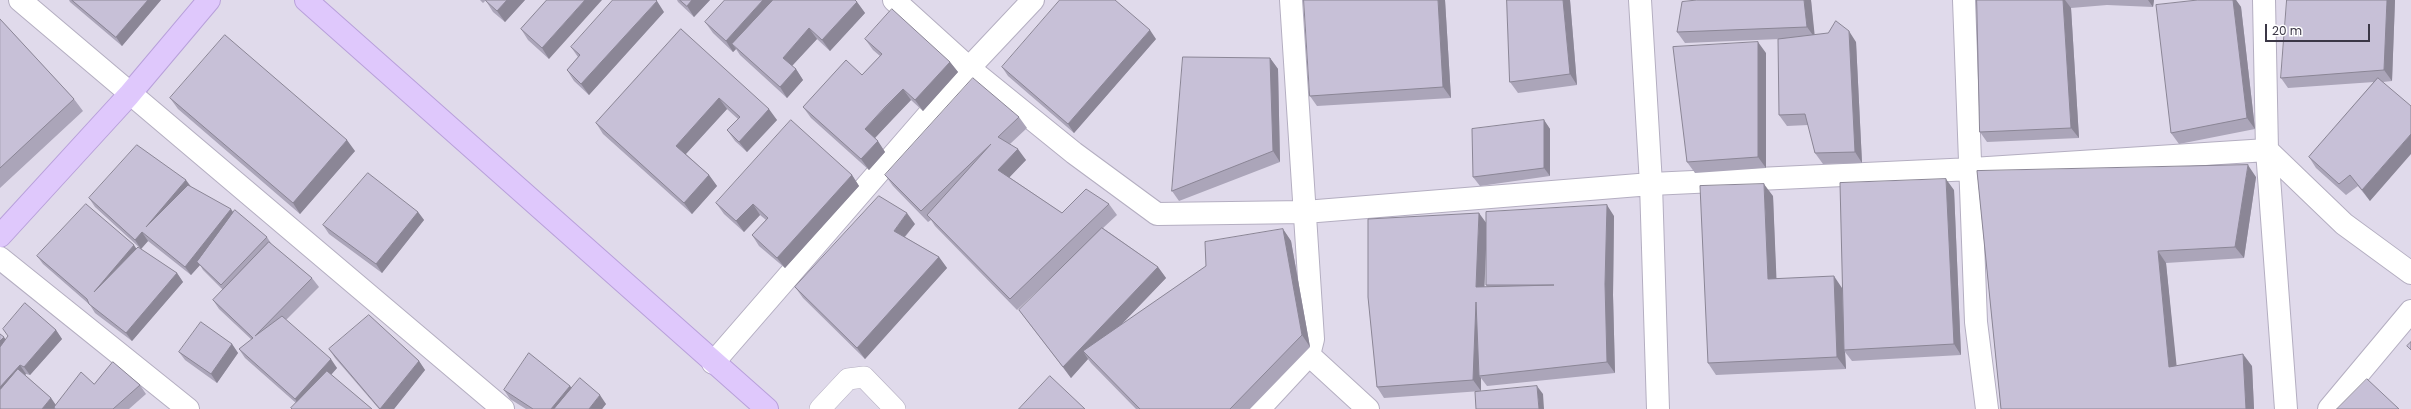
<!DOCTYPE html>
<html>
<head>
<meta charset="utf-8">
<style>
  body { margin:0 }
  #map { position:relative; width:2411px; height:409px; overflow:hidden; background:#ece8f3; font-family:Poppins,sans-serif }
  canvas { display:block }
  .scale { position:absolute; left:2265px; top:24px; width:105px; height:18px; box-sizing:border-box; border:2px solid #3b3746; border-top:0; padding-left:5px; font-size:12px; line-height:14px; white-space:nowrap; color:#3b3746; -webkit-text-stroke:3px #fff; paint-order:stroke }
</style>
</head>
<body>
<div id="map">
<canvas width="2411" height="409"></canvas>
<div class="scale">20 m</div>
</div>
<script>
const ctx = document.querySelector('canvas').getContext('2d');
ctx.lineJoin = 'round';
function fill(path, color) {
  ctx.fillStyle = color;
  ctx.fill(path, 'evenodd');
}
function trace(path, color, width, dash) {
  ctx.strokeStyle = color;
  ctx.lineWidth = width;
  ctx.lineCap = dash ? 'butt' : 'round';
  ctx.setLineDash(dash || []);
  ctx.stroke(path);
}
const residential = new Path2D(`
  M0 0H2411V409H0Z`);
const lane = new Path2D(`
  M820 409 848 379 864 377 895 409`);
const street = new Path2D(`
  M20 0 503 409
  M894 0 969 68 1074 153 1157 214 1305 212 1651 184 1972 169 2267 150 2344 224 2411 273
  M1640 0 1651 184 1658 409
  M1964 0 1976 322 1987 409
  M2264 0 2267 150 2286 409
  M0 258 188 409
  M1309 355 1368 409
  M713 363 969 68 1033 0
  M1259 409 1309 355 1313 339 1291 0
  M2329 409 2411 311`);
const secondary = new Path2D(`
  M306 0 767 409
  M0 236 129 95 209 0`);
const wall = new Path2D(`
  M69 0H161L122 46 70 2Z
  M480 0H486L483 3Z
  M486 0H525L505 22 493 12 486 1Z
  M547 0 549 59 528 40 521 29Z
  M677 0H710L694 17 678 2Z
  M1445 0 1451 98 1317 106 1310 96Z
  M1507 0H1570L1577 85 1518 93 1510 82Z
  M1811 0 1814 35 1856 42 1862 163 1823 164 1815 153 1808 125 1787 126 1779 115 1780 39 1685 43 1677 32Z
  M1977 0H2154L2153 7 2107 5 2071 8 2079 138 1987 142 1980 132Z
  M2198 0H2236L2241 7 2255 129 2179 144 2171 133Z
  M2395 0 2392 81 2383 82 2370 201 2358 186 2346 195 2316 168 2309 157 2374 82 2288 88 2281 78Z
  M857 2 865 13 830 51 817 39 792 66 796 69 803 80 787 98 740 55 736 49 733 52 713 33 705 22Z
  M664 12 589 95 574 81 567 70 578 57 571 47Z
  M0 19 74 99 83 111 0 188Z
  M681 29 777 120 747 152 735 141 727 130 738 119 727 109 686 154 709 175 717 186 692 214 603 134 596 123Z
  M865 39 950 62 958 72 923 111 911 100 893 118 875 138 885 152 869 170 811 118 803 107 862 75 880 56 873 50Z
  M1156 39 1074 133 1008 76 1002 67Z
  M1766 53V168L1695 173 1687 162Z
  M1270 58 1278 69 1280 162 1179 201 1172 191Z
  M170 98 355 151 300 214 178 109Z
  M1019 117 1027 128 1010 144 1026 160 1009 177 1062 213 1109 204 1117 215 1103 228 1158 267 1166 278 1120 326 1283 229 1291 241 1310 347 1250 409H1136L1091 363 1088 359 1071 378 1019 310 1069 261 1017 310 935 226 931 220 928 222 893 186 885 175Z
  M1544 120 1550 129V176L1480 186 1473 177Z
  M1977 171 2256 177 2244 258 2166 263 2176 366H2252L2254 409H2001Z
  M852 175 859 186 785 268 759 246 752 235 766 220 760 215 744 232 724 214 716 203Z
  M191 187 233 212 267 237 272 245 312 278 319 287 286 320 337 368 331 375 372 409H291V408L296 403 245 358 239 349 252 340 219 309 213 300 223 290 203 270 200 265 191 275 148 241 141 249 95 207 89 198Z
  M1954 190 1961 355 1852 361 1845 352 1846 369 1716 375 1708 363 1773 196 1776 278 1842 288Z
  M418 212 424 220 382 273 329 234 323 225Z
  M1614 216 1613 295 1615 373 1487 386 1481 378V391L1384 398 1377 387 1486 224ZM1486 235V285L1487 287H1484Z
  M915 224 905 237 939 257 947 268 865 359 803 298 795 287Z
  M137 249 177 273 183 282 132 341 95 313 90 305 43 264 37 256Z
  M56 330 62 339 30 375 26 374 25 375 51 398 56 405 94 384 140 385 146 394 129 409H0L6 340Z
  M232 344 238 353 217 383 185 360 179 352Z
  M329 349 419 361 425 370 394 409H379L335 358Z
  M570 386 572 388 606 404 602 409H526L510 399 504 390Z`);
const shadedWall = new Path2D(`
  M148 0H161L122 46 116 37Z
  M507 0H525L505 22 497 11Z
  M585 0H602L549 59 542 48Z
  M692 0H710L694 17 687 6Z
  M763 0H780L732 44 736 49 733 52 726 41Z
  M1438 0H1445L1451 98 1443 87Z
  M1563 0H1570L1577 85 1570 74Z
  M1804 0H1811L1815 38 1807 27Z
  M2063 0H2065L2071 8 2079 138 2071 128Z
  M2148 0H2154L2153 7Z
  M2233 0H2236L2241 7 2255 129 2247 118Z
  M2387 0H2395L2392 81 2384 70Z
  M657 1 664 12 589 95 581 84Z
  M857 2 865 13 830 51 822 40Z
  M809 28 817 39 790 68 783 58Z
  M1150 30 1156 39 1074 133 1068 124Z
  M1849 31 1856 42 1862 163 1855 152Z
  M1758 42 1766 53V168L1758 157Z
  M1270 58 1278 69 1280 162 1273 151Z
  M950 62 958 72 923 111 915 100Z
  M796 69 803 80 787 98 780 87Z
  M903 89 911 100 873 140 865 129Z
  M719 98 727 109 683 157 676 146Z
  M769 109 777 120 747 152 739 142Z
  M1544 120 1550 129V176L1544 168Z
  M2411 134V154L2370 201 2362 190Z
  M347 140 355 151 300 214 293 203Z
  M878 141 885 152 869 170 861 159Z
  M1018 149 1026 160 1006 181 998 170Z
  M2248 165 2256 177 2244 258 2235 247Z
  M709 175 717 186 692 214 684 203Z
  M852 175 859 186 785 268 777 258Z
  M1946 179 1954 190 1961 355 1954 344Z
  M186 180 192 188 146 227Z
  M1764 184 1773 196 1777 291 1768 279Z
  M753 204 760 215 744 232 736 221Z
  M1607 205 1614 216 1613 295 1615 373 1607 362 1605 284Z
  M231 209 237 218 197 262 200 265 191 275 185 267Z
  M418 212 424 220 382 273 376 264Z
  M907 213 915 224 901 241 894 231Z
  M1479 213 1487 224 1484 298 1476 287Z
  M1283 229 1291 241 1310 347 1302 335Z
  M142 232 148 241 141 249 135 240Z
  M134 245 140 254 94 292Z
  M2158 251 2166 263 2178 379 2169 367Z
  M939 257 947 268 865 359 857 348Z
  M1158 267 1166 278 1089 358 1083 351 1088 359 1071 378 1063 367Z
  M177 273 183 282 132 341 126 333Z
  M1834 276 1842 288 1844 350 1845 352 1846 369 1837 357Z
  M1476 302 1479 376 1481 378V391L1473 380Z
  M56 330 62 339 30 375 24 367Z
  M4 337 10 346 0 357V341Z
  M232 344 238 353 217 383 211 374Z
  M2243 354 2252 366 2254 409H2246Z
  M331 359 337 368 301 408 295 399Z
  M419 361 425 370 394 409H380Z
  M20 365 26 374 0 402V387Z
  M570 386 576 394 564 409H551Z
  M1537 386 1543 394 1544 409H1539Z
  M600 395 606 404 602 409H589Z
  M51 398 57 407H54L55 409H42Z`);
const building = new Path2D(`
  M72 0H148L116 37Z
  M486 0H507L497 11 486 1Z
  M547 0H585L542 48 521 29Z
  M613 0H656L657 1 581 84 567 70 580 55 571 47Z
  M680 0H692L687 6Z
  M725 0H763L726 41 705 22Z
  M773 0H855L857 2 822 40 809 28 783 58 796 69 780 87 732 44Z
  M1060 0H1115L1150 30 1068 124 1002 67Z
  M1304 0H1438L1443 87 1310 96Z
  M1507 0H1563L1570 74 1510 82Z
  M1697 0H1804L1807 27 1677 32 1682 2Z
  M1977 0H2063L2071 128 1980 132Z
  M2198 0H2233L2247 118 2171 133 2156 5Z
  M2287 0H2387L2384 70 2281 78Z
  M892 9 950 62 915 100 903 89 885 107 865 129 878 141 861 159 803 107 846 60 862 75 882 54 865 39Z
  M0 19 74 99 0 168Z
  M1836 21 1849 31 1855 152 1815 153 1805 114 1779 115 1778 39 1828 33Z
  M681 29 769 109 739 142 727 130 740 117 719 98 676 146 709 175 684 203 596 123Z
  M225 35 347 140 293 203 170 98Z
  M1758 42V157L1687 162 1673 47Z
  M1183 57 1270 58 1273 151 1172 191Z
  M973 78 1019 117 998 137 1018 149 998 170 1062 213 1086 189 1109 204 1010 299 927 215 991 144 921 211 885 175Z
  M2378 78 2411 106V134L2362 190 2350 175 2339 184 2309 157Z
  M791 120 852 175 777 258 752 235 768 218 753 204 736 221 716 203Z
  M1544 120V168L1473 177 1472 129Z
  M137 145 186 180 146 227 188 185 231 209 185 267 142 232 135 240 89 198Z
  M2248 165 2235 247 2158 251 2169 367 2243 354 2246 409H2001L1977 171Z
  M368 173 418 212 376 264 323 225Z
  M1946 179 1954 344 1844 350 1840 183Z
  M1764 184 1768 279 1834 276 1837 357 1708 363 1700 186Z
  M879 196 907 213 894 231 939 257 857 348 795 287Z
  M86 204 134 245 94 292 138 247 177 273 126 333 89 304 87 299 37 256Z
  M1607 205 1605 284 1607 362 1479 376 1476 302 1473 380 1377 387 1368 297V219L1479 213 1476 287 1554 285H1486V212Z
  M235 210 267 237 221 285 197 262Z
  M1102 228 1158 267 1063 367 1019 310Z
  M1283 229 1302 335 1230 409H1140L1083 351 1206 266 1205 242Z
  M269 242 312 278 255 336 282 316 331 359 295 399 239 349 253 338 213 300Z
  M25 303 56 330 24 367 20 365 0 387V347L8 336 3 329Z
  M369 315 419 361 380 409 329 349Z
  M201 322 232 344 211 374 179 352Z
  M0 334 4 337 0 341Z
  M2411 342V350L2407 346Z
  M529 353 570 386 551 409H533L504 390Z
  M113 362 140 385 113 409H55L54 407 81 372 94 384Z
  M18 369 51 398 42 409H0V390Z
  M327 371 372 409H292L291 408Z
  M1050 376 1085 409H1019Z
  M580 378 600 395 589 409H554Z
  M2367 379 2399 409H2337Z
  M1537 386 1539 409H1476L1475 392Z`);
fill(residential, '#e0daeb');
trace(lane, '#b4aec1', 22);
trace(street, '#b4aec1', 24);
trace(secondary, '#b8a0da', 24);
trace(lane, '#fff', 21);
trace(street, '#fff', 22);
trace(secondary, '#dfc8fc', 22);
fill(wall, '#aba5b9');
fill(shadedWall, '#8b8696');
fill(building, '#c7c0d7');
trace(building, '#8b8696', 1);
</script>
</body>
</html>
